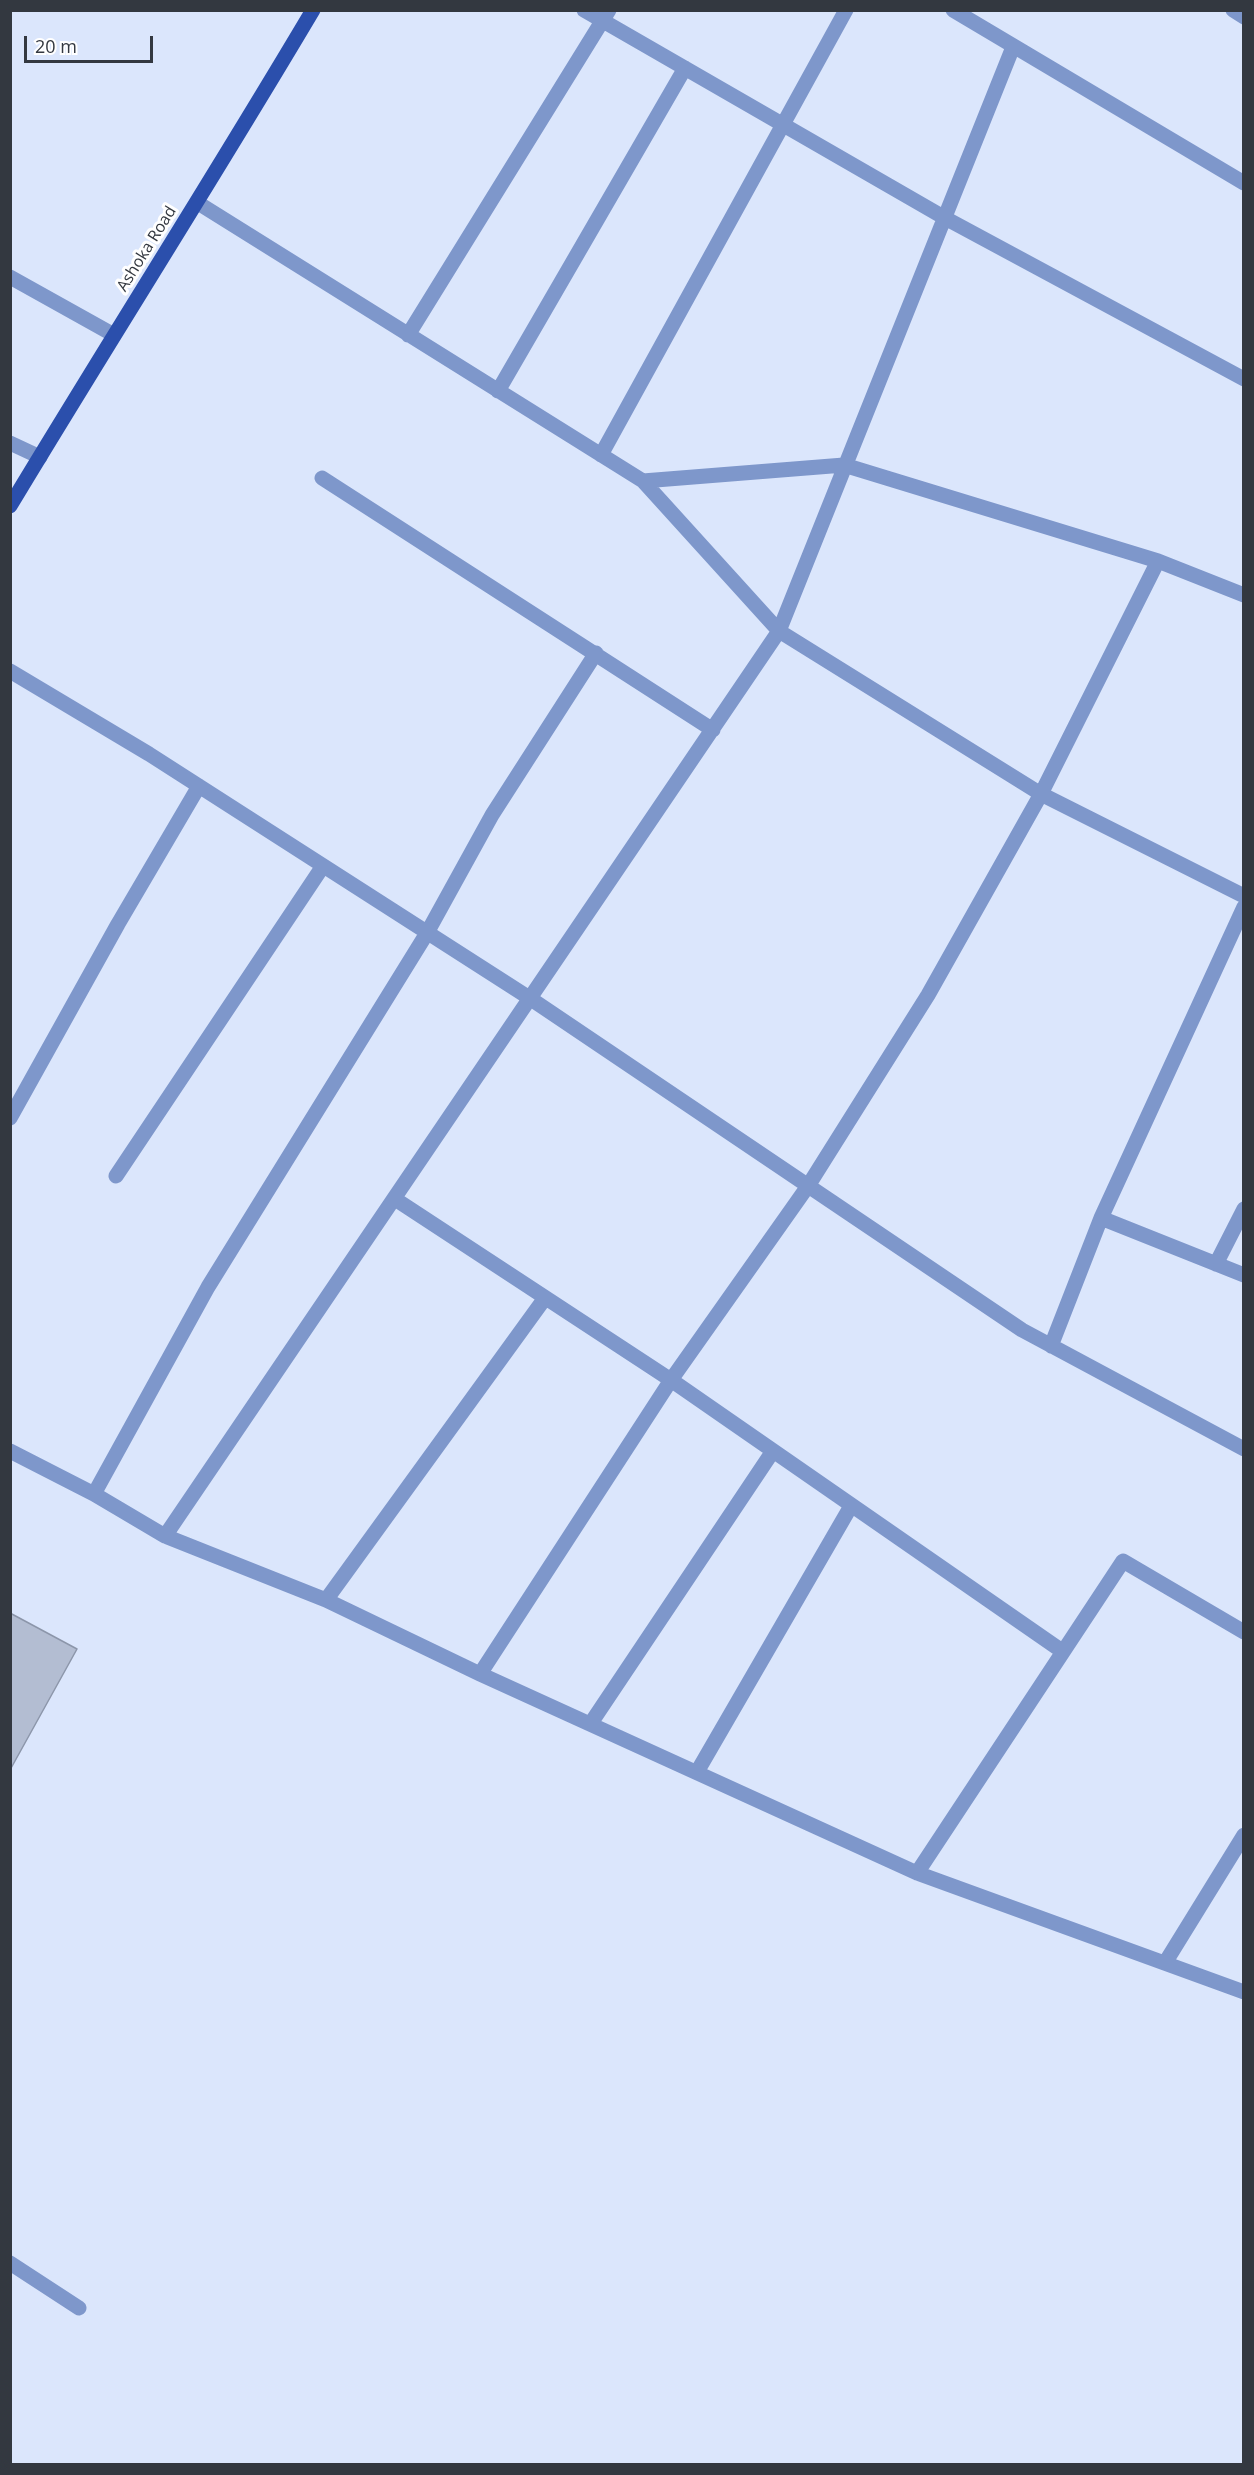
<!DOCTYPE html>
<html>
<head>
<meta charset="utf-8">
<style>
  body { margin:0 }
  #map { position:relative; width:1254px; height:2475px; overflow:hidden; background:#dbe6fc; font-family:"Open Sans",sans-serif }
  canvas { display:block }
  .frame { position:absolute; inset:0; border:12px solid #333840; pointer-events:none }
  .scale { position:absolute; left:24px; top:36px; width:129px; height:27px; box-sizing:border-box; border:3px solid #333840; border-top:0; padding-left:8px; font-size:18px; line-height:21px; white-space:nowrap; color:#333840; -webkit-text-stroke:4px #fff; paint-order:stroke }
</style>
</head>
<body>
<div id="map">
<canvas width="1254" height="2475"></canvas>
<div class="frame"></div>
<div class="scale">20 m</div>
</div>
<script>
const ctx = document.querySelector('canvas').getContext('2d');
ctx.lineJoin = 'round';
function fill(path, color) {
  ctx.fillStyle = color;
  ctx.fill(path, 'evenodd');
}
function trace(path, color, width, dash) {
  ctx.strokeStyle = color;
  ctx.lineWidth = width;
  ctx.lineCap = dash ? 'butt' : 'round';
  ctx.setLineDash(dash || []);
  ctx.stroke(path);
}
function drawText(font, color, halo, rows, align = 'center') {
  ctx.font = font + ' "Open Sans",sans-serif';
  ctx.lineWidth = 6;
  ctx.setLineDash([]);
  ctx.textBaseline = 'middle';
  ctx.strokeStyle = halo;
  ctx.fillStyle = color;
  for (const [text, x, y, turn = 0] of rows) {
    ctx.save();
    ctx.translate(x, y);
    ctx.rotate((+turn || 0) * Math.PI / 180);
    ctx.textAlign = isNaN(turn) ? turn : align;
    if (halo) ctx.strokeText(text, 0, 0);
    ctx.fillText(text, 0, 0);
    ctx.restore();
  }
}
const building = new Path2D(`
  M10 1613 77 1649 10 1770Z`);
const minor = new Path2D(`
  M584 10 945 218 1244 379
  M953 10 1244 183
  M1233 10 1244 17
  M198 203 643 481 779 631 1041 794 1244 896
  M10 277 114 335
  M408 335 609 10
  M498 391 685 68
  M10 443 40 457
  M601 455 846 10
  M322 478 713 730
  M643 481 844 465 1158 561 1244 595
  M10 671 149 754 531 999 1022 1330 1244 1449
  M10 1118 118 924 199 786
  M116 1176 323 866
  M395 1199 671 1380 1062 1651
  M1101 1218 1244 1275
  M1216 1264 1244 1209
  M1051 1346 1101 1218 1244 907
  M10 1451 94 1494 165 1536 326 1600 480 1674 917 1873 1244 1992
  M94 1494 208 1287 427 933 492 815 596 653
  M165 1536 779 631 1013 47
  M326 1600 545 1298
  M480 1674 671 1380 808 1186 928 995 1041 794 1158 561
  M591 1723 773 1451
  M697 1772 851 1506
  M917 1873 1123 1561 1244 1632
  M1165 1963 1244 1835
  M10 2263 79 2308`);
const major = new Path2D(`
  M10 506C110 340 214 177 313 10`);
const streetNames = [
  ["Ashoka Road",147,249,-58]
];
fill(building, '#b3bdd2');
trace(building, '#8c96aa', 1.5);
trace(minor, '#7e97cb', 15);
trace(major, '#2b4fac', 15);
drawText('16px', '#333840', '#fff', streetNames);
</script>
</body>
</html>
